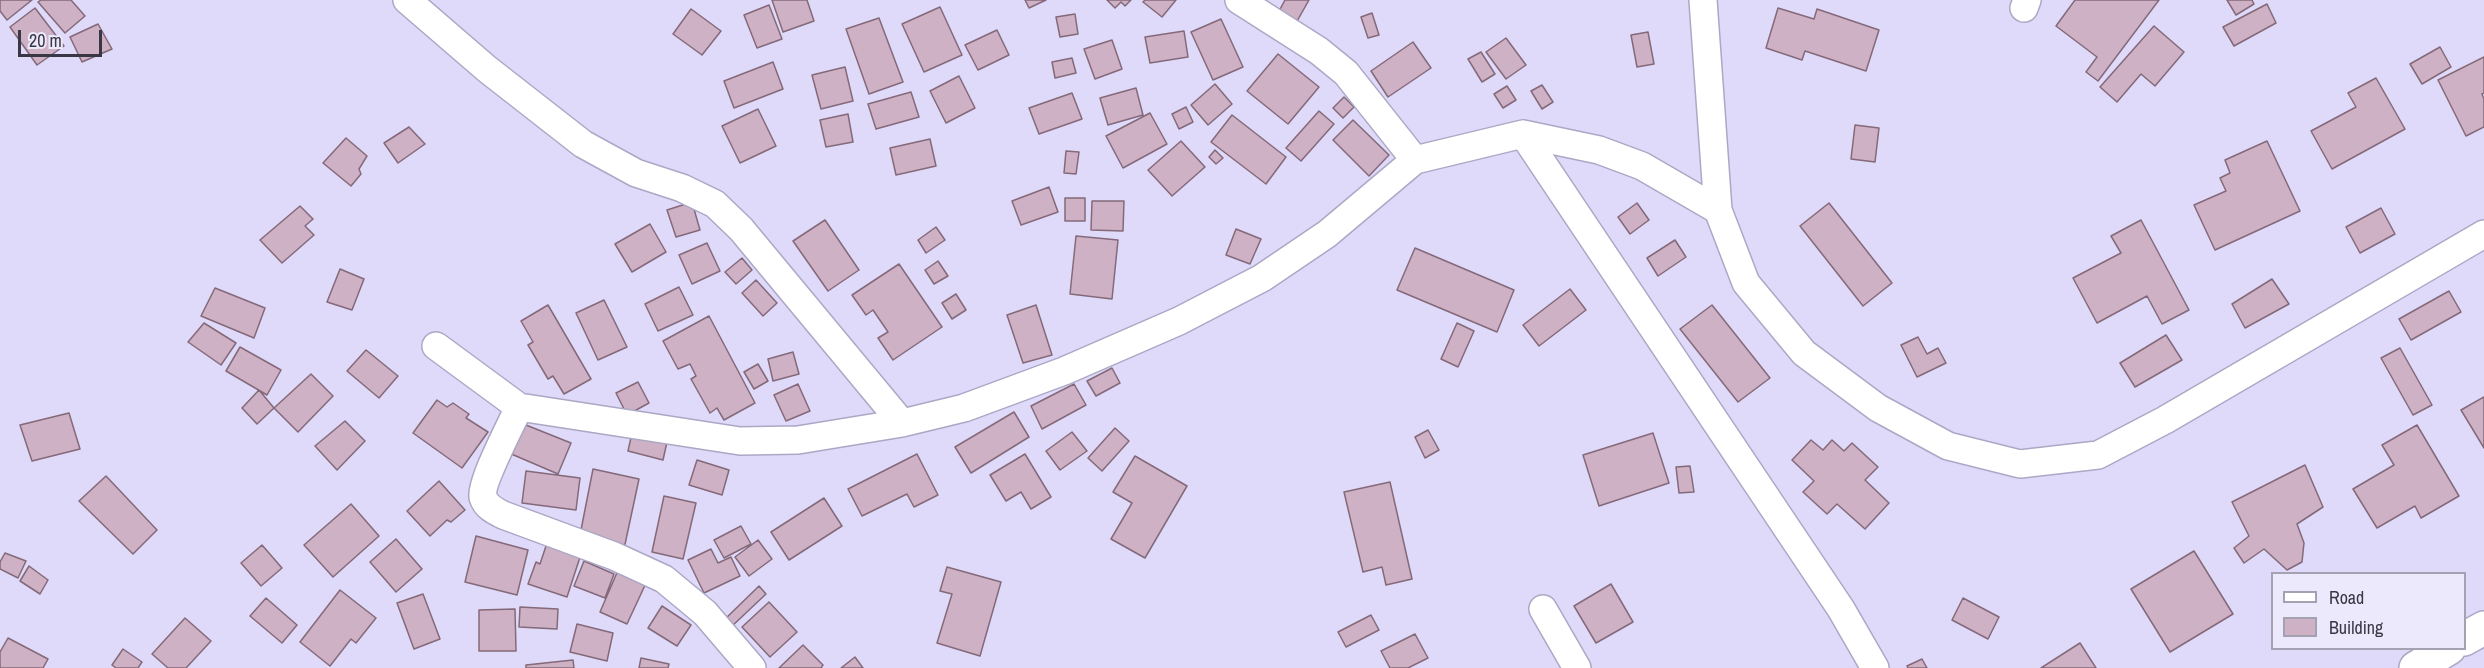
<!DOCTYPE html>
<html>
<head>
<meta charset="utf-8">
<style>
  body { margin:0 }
  #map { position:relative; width:2484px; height:668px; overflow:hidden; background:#dfdaf9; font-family:"Archivo Narrow",sans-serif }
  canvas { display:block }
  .legend { position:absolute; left:2271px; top:572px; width:195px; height:78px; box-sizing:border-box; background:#ece9fc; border:2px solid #a4a2b2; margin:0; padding:8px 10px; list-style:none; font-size:18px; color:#393743 }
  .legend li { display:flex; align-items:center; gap:12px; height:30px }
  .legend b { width:30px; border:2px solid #a4a2b2 }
  .scale { position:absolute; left:18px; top:30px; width:84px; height:27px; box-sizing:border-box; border:3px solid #393743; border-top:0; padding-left:8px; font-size:18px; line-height:21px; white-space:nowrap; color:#393743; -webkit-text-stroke:4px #ece9fc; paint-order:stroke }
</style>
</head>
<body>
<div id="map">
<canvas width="2484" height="668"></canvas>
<ul class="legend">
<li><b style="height:8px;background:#fff"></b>Road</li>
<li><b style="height:16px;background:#ceb1c4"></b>Building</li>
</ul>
<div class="scale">20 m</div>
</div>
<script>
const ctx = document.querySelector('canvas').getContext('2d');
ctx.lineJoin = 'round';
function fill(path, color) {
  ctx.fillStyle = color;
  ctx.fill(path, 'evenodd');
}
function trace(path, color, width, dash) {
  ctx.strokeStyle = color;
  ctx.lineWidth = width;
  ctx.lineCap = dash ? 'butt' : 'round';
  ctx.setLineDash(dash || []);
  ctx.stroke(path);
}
const building = new Path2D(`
  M0 0H32L7 20 0 11Z
  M41 0H71L85 16 65 33 38 2Z
  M772 0H807L814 21 783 32Z
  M1025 0H1046L1029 8Z
  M1107 0H1131L1125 6 1121 2 1115 8Z
  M1145 0H1176L1162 17 1143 2Z
  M1285 0H1309L1296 23 1278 13Z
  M2075 0H2159L2098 81 2086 72 2097 57 2056 26Z
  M2227 0H2252L2254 4 2236 15Z
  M2267 4 2276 23 2234 46 2223 27Z
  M769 5 782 39 757 48 744 15Z
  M940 7 962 55 924 72 902 24Z
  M35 8 64 46 37 65 10 27Z
  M1778 8 1814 19 1817 9 1879 30 1866 71 1805 51 1802 60 1766 48Z
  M691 9 721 31 702 55 673 34Z
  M1372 13 1379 35 1368 38 1361 17Z
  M1075 14 1078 34 1060 37 1056 17Z
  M879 18 903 82 869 94 846 29Z
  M1221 19 1243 67 1213 80 1191 32Z
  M98 24 112 49 82 62 70 37Z
  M2154 26 2184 52 2155 86 2141 74 2117 102 2100 87Z
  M997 30 1009 55 978 70 965 45Z
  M1184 31 1188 57 1150 63 1145 37Z
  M1648 32 1654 64 1637 67 1631 35Z
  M1506 38 1526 65 1506 79 1486 52Z
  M1112 40 1122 69 1095 79 1084 49Z
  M1413 42 1431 68 1388 97 1371 71Z
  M2440 47 2451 67 2422 84 2410 64Z
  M1481 52 1495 74 1482 82 1468 59Z
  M1278 54 1319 87 1288 124 1247 91Z
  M2484 57V93L2482 94 2484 99V127L2466 136 2438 80Z
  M1072 58 1076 73 1055 78 1052 62Z
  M773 62 783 89 734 108 724 81Z
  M845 67 853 101 821 109 812 75Z
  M959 76 975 108 946 123 930 91Z
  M2376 78 2405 129 2332 169 2311 131 2356 107 2348 93Z
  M1215 84 1232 104 1208 125 1191 105Z
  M1542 85 1553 102 1542 109 1531 91Z
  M1507 86 1516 100 1503 108 1494 94Z
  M1136 88 1143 115 1108 125 1100 98Z
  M911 92 919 117 876 129 868 104Z
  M1072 93 1082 119 1039 134 1029 108Z
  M1344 97 1354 107 1343 118 1333 108Z
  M1186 107 1193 122 1179 129 1172 114Z
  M758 109 776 146 740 163 722 126Z
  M1319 111 1334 124 1301 161 1286 148Z
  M1150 113 1167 144 1123 168 1106 136Z
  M848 114 853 142 826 147 820 120Z
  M1232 115 1286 157 1266 184 1211 142Z
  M1353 120 1389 155 1369 176 1333 140Z
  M1855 125 1879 128 1875 162 1851 159Z
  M409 127 425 144 398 163 384 143Z
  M346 138 367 156 359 169 361 174 351 186 323 163Z
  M930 139 936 166 896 175 890 148Z
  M1181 141 1205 167 1172 196 1148 170Z
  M2267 141 2300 211 2215 250 2194 205 2226 191 2220 178 2230 173 2225 160Z
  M1215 150 1223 158 1216 164 1209 157Z
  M1066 151 1079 152 1076 174 1064 173Z
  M1049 187 1058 212 1021 225 1012 201Z
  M1065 198H1085V221H1065Z
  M1092 201H1124L1123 231 1091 230Z
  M692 202 700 230 676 237 667 210Z
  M1637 203 1649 220 1630 234 1618 217Z
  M1829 203 1892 283 1863 306 1800 226Z
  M300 206 313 219 305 226 314 235 282 263 260 240Z
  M2381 208 2395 234 2360 253 2346 227Z
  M825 220 859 270 828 291 793 241Z
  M2141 220 2189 310 2162 324 2147 296 2097 323 2073 278 2121 253 2111 236Z
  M650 224 666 252 632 272 615 244Z
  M936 227 945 240 926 253 918 240Z
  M1236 229 1261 239 1250 264 1226 255Z
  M1076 236 1118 240 1112 299 1070 294Z
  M1675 240 1686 257 1658 276 1647 258Z
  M707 243 720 271 692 284 679 255Z
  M1415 248 1514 290 1497 332 1397 290Z
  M742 258 752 270 736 284 725 272Z
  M938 261 948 276 934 284 925 270Z
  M899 264 942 327 893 360 878 338 888 332 873 310 866 315 852 295Z
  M340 269 364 279 352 310 327 302Z
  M2272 279 2289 304 2245 328 2232 304Z
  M756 280 777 303 763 316 742 293Z
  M679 287 693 315 658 331 645 304Z
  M215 288 265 308 254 338 201 316Z
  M1570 289 1586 310 1539 346 1523 325Z
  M2449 291 2461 312 2411 340 2399 319Z
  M956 294 966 310 952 319 942 303Z
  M604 300 627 347 598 360 576 313Z
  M548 305 591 379 564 394 553 376 548 379 528 345 533 342 521 321Z
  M1036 305 1052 355 1023 363 1007 315Z
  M1712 305 1770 378 1738 402 1680 329Z
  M709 316 755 403 724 420 717 408 710 413 691 379 696 376 690 364 678 369 663 341Z
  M204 323 236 343 221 365 188 342Z
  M1457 323 1474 331 1458 367 1441 359Z
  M2166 335 2182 360 2135 387 2120 363Z
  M1918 337 1927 354 1938 348 1946 363 1917 377 1901 345Z
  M240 347 281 370 267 395 226 371Z
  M2400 348 2432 405 2413 415 2381 358Z
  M366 350 398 376 379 398 347 371Z
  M793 352 799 374 773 381 768 359Z
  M758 364 768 381 754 389 744 372Z
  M1112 368 1120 383 1096 396 1087 381Z
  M311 374 333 396 298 432 274 408Z
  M638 382 649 403 627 415 616 393Z
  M798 384 810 411 786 421 774 395Z
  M1074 384 1086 405 1042 429 1031 406Z
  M259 390 274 408 257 424 242 408Z
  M2484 397V448L2461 410Z
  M437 400 447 407 453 403 469 414 466 418 488 432 462 468 413 433Z
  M1014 412 1029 437 971 473 955 447Z
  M69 413 80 449 32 461 20 425Z
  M345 421 365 441 337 470 315 446Z
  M521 423 571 443 558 474 509 453Z
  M2417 425 2459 496 2421 518 2415 506 2377 528 2353 489 2394 465 2382 445Z
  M1115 428 1129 441 1102 471 1088 458Z
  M1428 430 1439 450 1425 458 1415 437Z
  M1072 432 1087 451 1060 470 1046 451Z
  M632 433 667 442 663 460 628 451Z
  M1653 433 1669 483 1599 506 1583 455Z
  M1811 440 1823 450 1832 440 1844 451 1852 443 1878 467 1865 480 1889 503 1865 529 1837 504 1827 514 1803 492 1814 481 1792 460Z
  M917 454 938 495 914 507 907 494 862 516 848 489Z
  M1025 454 1051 497 1031 509 1021 492 1006 501 990 475Z
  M1135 456 1187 486 1145 558 1111 539 1132 503 1113 492Z
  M697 460 729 470 722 495 689 485Z
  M2305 465 2323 507 2297 524 2304 543 2302 562 2287 570 2264 549 2244 563 2234 548 2249 536 2232 502Z
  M1690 466 1694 492 1679 493 1676 467Z
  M593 469 639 479 624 549 579 540Z
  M526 471 580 478 576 510 522 503Z
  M106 476 157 530 133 554 79 501Z
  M439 481 465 510 451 522 447 520 430 536 407 511Z
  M1390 482 1412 579 1386 585 1382 567 1363 572 1344 492Z
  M664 496 696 503 683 559 652 552Z
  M824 498 842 526 789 560 771 532Z
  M351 504 379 536 333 577 304 545Z
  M741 526 751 544 724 558 714 540Z
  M476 536 528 550 517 595 465 582Z
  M549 537 583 548 567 597 528 584 536 562 540 564Z
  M396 539 422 569 396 592 370 562Z
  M758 540 772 559 749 576 735 557Z
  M262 545 282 568 261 586 241 563Z
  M711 549 718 563 731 557 740 576 704 593 688 560Z
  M2194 551 2233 614 2170 652 2131 589Z
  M5 553 26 561 18 578 0 569V562Z
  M584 561 614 574 605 598 574 586Z
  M29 566 48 580 40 594 20 581Z
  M947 567 1001 582 980 656 937 643 952 594 940 591Z
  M619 568 647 581 627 624 600 612Z
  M1611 584 1633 622 1596 643 1574 606Z
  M759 586 766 594 730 628 723 621Z
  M340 590 376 618 356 643 351 639 330 666 300 642Z
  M423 594 440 639 414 649 397 603Z
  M266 598 297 625 282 643 250 616Z
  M1963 598 1999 617 1988 639 1952 620Z
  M769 602 797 632 770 657 742 627Z
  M662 606 691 625 677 646 648 628Z
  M520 607 558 609 557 629 519 627Z
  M515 609 516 651H479V610Z
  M1371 615 1379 630 1346 647 1338 632Z
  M185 618 211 641 186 668H168L152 654Z
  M577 624 613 633 607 661 570 652Z
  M1415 634 1428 658 1408 668H1390L1381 651Z
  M8 638 48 659 43 668H0V652Z
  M2080 643 2096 668H2041Z
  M803 645 823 665 821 668H779Z
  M123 649 142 662 138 668H116L112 665Z
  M855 657 863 668H841Z
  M641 658 669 664 668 668H639Z
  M1922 659 1927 668H1908L1907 666Z
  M573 660 574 668H526V665Z`);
const street = new Path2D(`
  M407 0 487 69 583 144 636 173 682 188 715 204 741 229 902 423
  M1239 0 1319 51 1346 73 1415 160
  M1703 0 1718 210 1746 283 1804 353 1878 408 1948 446 2020 464 2098 455 2165 420 2484 234
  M2024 8 2027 0
  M1523 134 1841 609 1875 668
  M436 346 519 407 740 441 798 440 902 423 964 408 1064 371 1179 321 1262 278 1327 234 1415 160 1523 134 1599 150 1642 166 1718 210
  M519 407C512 423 480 483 483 497 486 507 495 511 503 515L614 556 664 579 705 613 752 668
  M1543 609 1577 668`);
const highway = new Path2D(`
  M2464 639 2484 628
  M2416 668 2449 648`);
fill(building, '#ceb1c4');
trace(building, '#84697a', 1.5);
trace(street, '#aca7c5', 30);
trace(highway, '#aca7c5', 36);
trace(street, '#fff', 27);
trace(highway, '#fff', 33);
</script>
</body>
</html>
